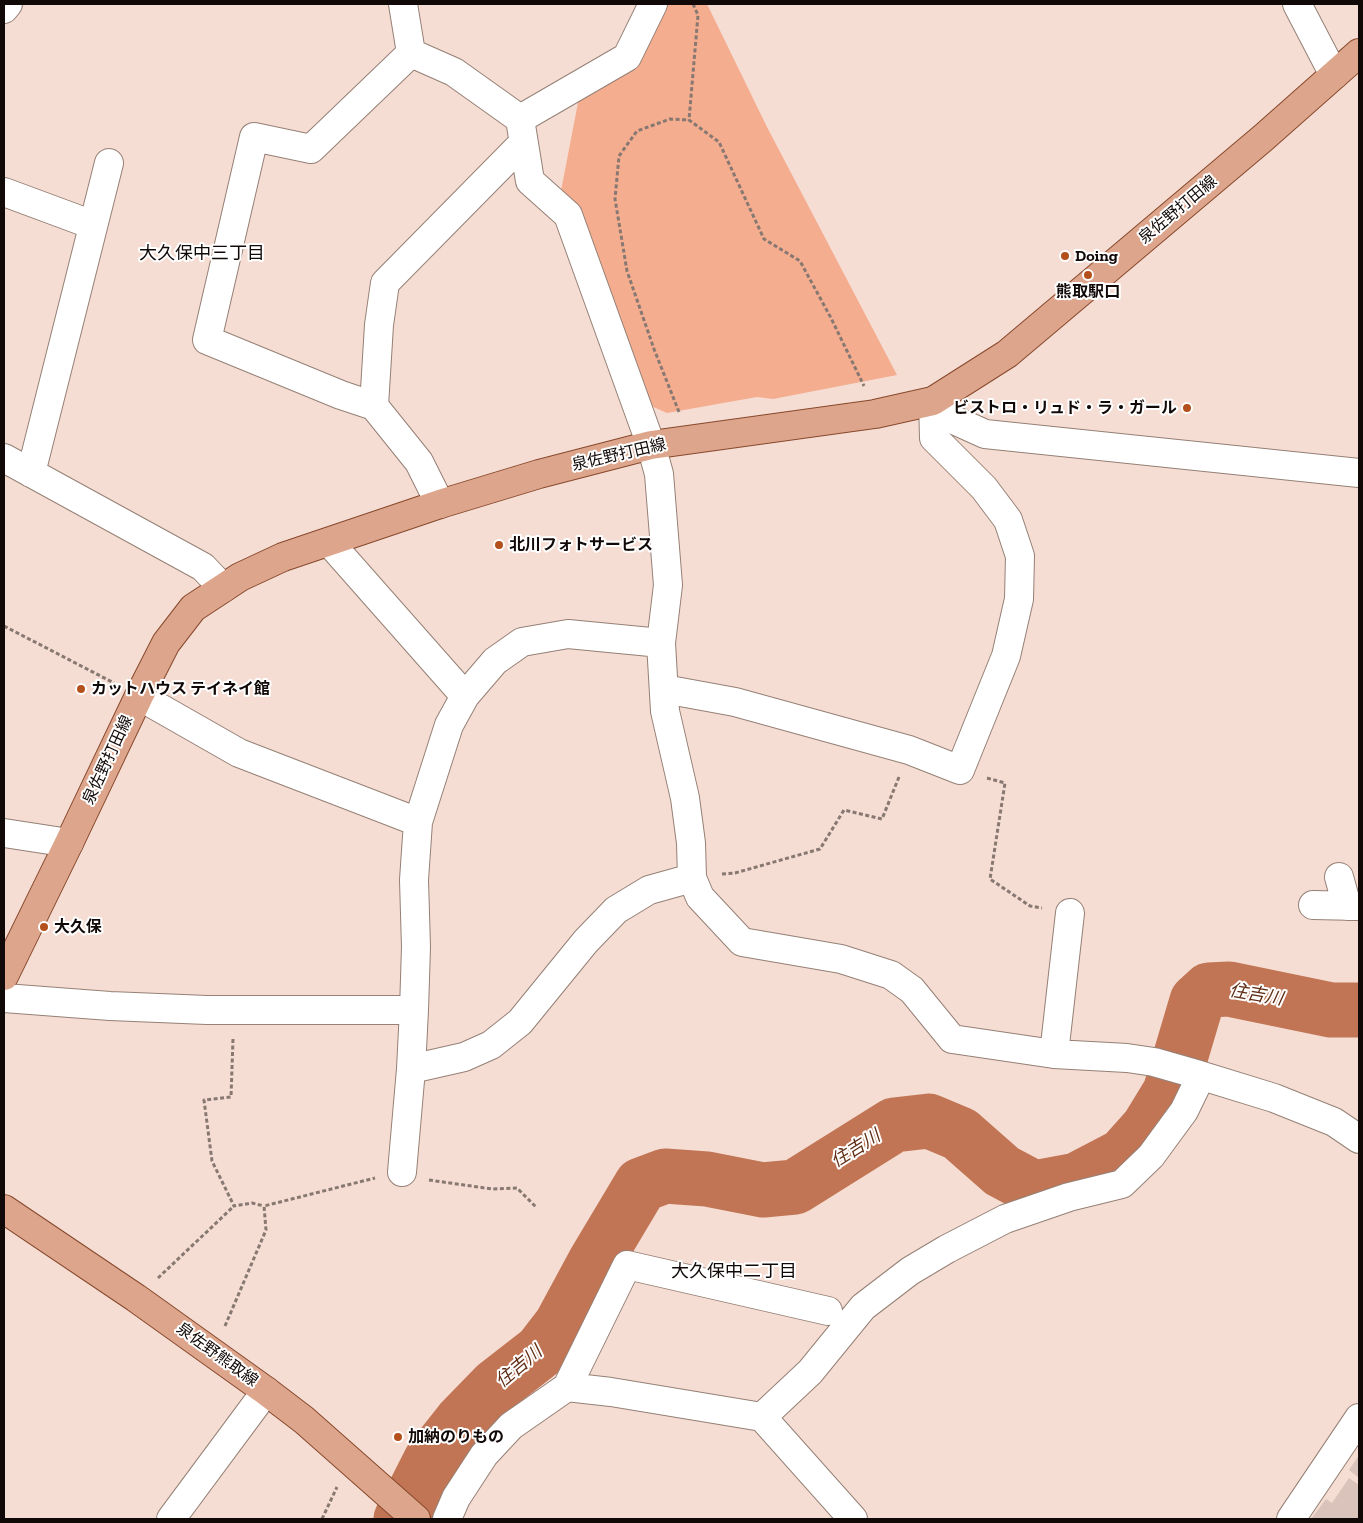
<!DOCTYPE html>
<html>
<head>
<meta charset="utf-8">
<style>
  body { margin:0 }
  #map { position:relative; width:1363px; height:1523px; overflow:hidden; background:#f5ddd3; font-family:"Zilla Slab",serif }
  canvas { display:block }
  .frame { position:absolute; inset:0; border:5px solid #110907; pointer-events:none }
</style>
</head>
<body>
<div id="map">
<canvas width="1363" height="1523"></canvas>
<div class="frame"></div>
</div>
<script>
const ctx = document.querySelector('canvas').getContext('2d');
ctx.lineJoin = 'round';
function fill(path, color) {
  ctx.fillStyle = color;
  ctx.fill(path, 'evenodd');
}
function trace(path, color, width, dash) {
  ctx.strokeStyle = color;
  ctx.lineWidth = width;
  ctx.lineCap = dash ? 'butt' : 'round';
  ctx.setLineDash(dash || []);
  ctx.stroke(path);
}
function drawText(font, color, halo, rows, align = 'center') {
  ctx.font = font + ' "Zilla Slab","Noto Sans JP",serif';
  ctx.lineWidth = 4;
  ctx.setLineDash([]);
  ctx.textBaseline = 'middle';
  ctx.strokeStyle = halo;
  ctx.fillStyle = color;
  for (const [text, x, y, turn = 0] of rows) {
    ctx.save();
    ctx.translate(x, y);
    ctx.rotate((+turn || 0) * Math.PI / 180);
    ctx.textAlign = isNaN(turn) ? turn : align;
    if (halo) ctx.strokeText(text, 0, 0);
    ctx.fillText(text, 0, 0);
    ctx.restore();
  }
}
const green = new Path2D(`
  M659 4H707L767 127 897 375 773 399 757 397 667 413 642 402 560 196 581 87Z`);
const river = new Path2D(`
  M401 1519 431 1460 461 1422 496 1386 541 1351 561 1325 595 1262 641 1185 665 1176 707 1179 763 1190 795 1187 894 1125 929 1121 960 1134 1002 1171 1034 1188 1077 1180 1123 1156 1148 1128 1170 1092 1197 1001 1209 990 1229 989 1331 1010H1359`);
const building = new Path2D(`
  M1359 1455V1478L1349 1470Z
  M1349 1478 1359 1485V1519H1311L1326 1499 1332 1503Z`);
const path = new Path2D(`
  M693 4 698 15 689 120 719 142 764 239 800 261 831 318 864 386
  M679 412 654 349 627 271 615 199 619 156 637 131 670 119 689 120
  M4 626 114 683
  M987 778 1005 783 990 879 1030 906 1042 908
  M722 874 735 873 820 849 844 810 882 819 899 777
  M233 1039 231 1097 204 1100 212 1161 234 1206 252 1203 264 1206
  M429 1180 492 1189 517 1188 536 1207
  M158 1278 234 1206
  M225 1326 266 1230 264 1206 375 1178
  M322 1519 337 1487`);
const minor = new Path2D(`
  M403 4 411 53
  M1297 4 1334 75
  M4 9 8 4
  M411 53 454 72 520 119 530 181 568 215 651 445 659 474 668 585 661 643 568 634 522 642 495 661 465 696
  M411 53 311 149 254 137 207 340 341 395 374 406 419 462 440 504
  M520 119 627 57 653 4
  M4 192 93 225
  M933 401 954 420 985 434 1359 473
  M374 406 379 325 385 283 523 143
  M4 458 203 567 223 588
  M31 473 109 163
  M329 542 465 696 449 725 418 822 414 880 416 947 414 1010 411 1069 402 1172
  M661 643 665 711 685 798 691 843 692 878
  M664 689 735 702 909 750 960 770 1006 656 1019 599 1020 556 1008 520 984 488 934 438 933 401
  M139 696 239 753 418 822
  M4 833 69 843
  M1339 877 1347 906
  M1313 905 1359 906
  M1070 913 1054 1054 1127 1058 1154 1062 1196 1074 1274 1098 1334 1122 1359 1139
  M4 998 110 1006 207 1010H414
  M411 1069 464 1057 491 1045 520 1022 586 941 616 910 649 890 692 878 700 897 742 942 841 959 891 975 912 990 952 1039 1054 1054
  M567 1387 627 1265 828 1311
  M762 1417 810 1372 863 1307 910 1271 947 1249 1005 1219 1069 1197 1122 1184 1151 1156 1184 1111 1201 1076
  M171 1519 266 1391
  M447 1519 456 1498 484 1455 511 1426 567 1387 611 1392 762 1417 853 1519
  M1291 1519 1359 1418`);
const major = new Path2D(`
  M4 976 69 843 139 696 166 643 193 608 240 577 283 557 440 504 539 474 651 445 875 414 933 401 1007 354 1263 138 1359 53
  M4 1209 136 1298 266 1391 304 1420 416 1519`);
const markers = [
  [1065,256,5,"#b3501b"],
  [1088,275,5,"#b3501b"],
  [1187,408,5,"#b3501b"],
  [499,545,5,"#b3501b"],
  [81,689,5,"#b3501b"],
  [44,927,5,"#b3501b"],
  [398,1437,5,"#b3501b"]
];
const streetNames = [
  ["泉佐野打田線",1178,210,-40],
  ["泉佐野打田線",619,455,-13],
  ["泉佐野打田線",108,760,-65],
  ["泉佐野熊取線",217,1355,36]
];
const poiNames = [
  ["Doing",1075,256],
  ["熊取駅口",1088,292,"center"],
  ["ビストロ・リュド・ラ・ガール",1177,408,"right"],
  ["北川フォトサービス",509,545],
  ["カットハウス テイネイ館",91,689],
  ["大久保",54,927],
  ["加納のりもの",408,1437]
];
const neighbourhoodNames = [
  ["大久保中三丁目",202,254],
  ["大久保中二丁目",734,1272]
];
const waterNames = [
  ["住吉川",1256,995,10],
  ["住吉川",856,1149,-32],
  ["住吉川",519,1367,-40]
];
fill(green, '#f4ad8f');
trace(river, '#c17554', 55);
fill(building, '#dac3ba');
trace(minor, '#958076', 30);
trace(major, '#87482c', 30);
trace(path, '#887872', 3, [4, 2.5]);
trace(minor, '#fff', 28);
trace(major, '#dda68c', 28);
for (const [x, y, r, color] of markers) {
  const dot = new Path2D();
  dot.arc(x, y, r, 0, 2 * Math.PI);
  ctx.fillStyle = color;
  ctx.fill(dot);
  trace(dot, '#fff', 2);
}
drawText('16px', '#110907', '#fff', streetNames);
drawText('bold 16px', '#110907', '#fff', poiNames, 'left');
drawText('18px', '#110907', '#fff', neighbourhoodNames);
drawText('italic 18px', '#602d15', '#fff', waterNames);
</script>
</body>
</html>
